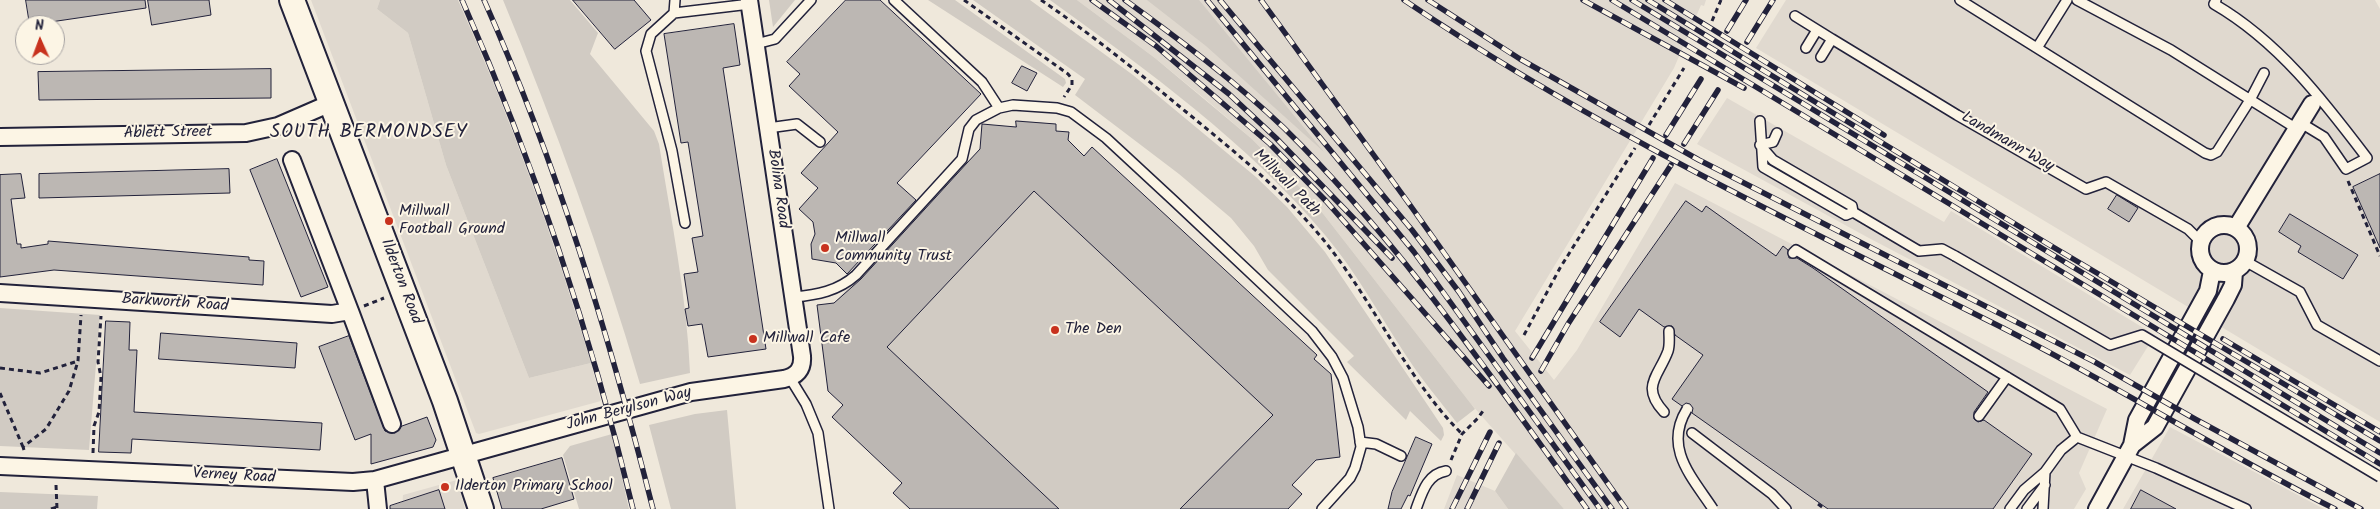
<!DOCTYPE html>
<html>
<head>
<meta charset="utf-8">
<style>
  body { margin:0 }
  #map { position:relative; width:2380px; height:509px; overflow:hidden; background:#efe8db; font-family:Kalam,sans-serif }
  canvas { display:block }
  .north { position:absolute; left:15px; top:15px; width:50px; height:50px; box-sizing:border-box; background:#fcf5e5; border:1px solid #a5a1a1; border-radius:50%; rotate:358deg; font-size:14px; font-weight:700; line-height:20px; text-align:center; color:#22223b }
  .north::after { content:''; display:block; margin:auto; width:18px; height:22px; background:#c8321e; clip-path:polygon(50% 0,100% 100%,50% 72%,0 100%) }
</style>
</head>
<body>
<div id="map">
<canvas width="2380" height="509"></canvas>
<div class="north">N</div>
</div>
<script>
const ctx = document.querySelector('canvas').getContext('2d');
ctx.lineJoin = 'round';
function fill(path, color) {
  ctx.fillStyle = color;
  ctx.fill(path, 'evenodd');
}
function trace(path, color, width, dash) {
  ctx.strokeStyle = color;
  ctx.lineWidth = width;
  ctx.lineCap = dash ? 'butt' : 'round';
  ctx.setLineDash(dash || []);
  ctx.stroke(path);
}
function drawText(font, color, halo, rows, align = 'center') {
  ctx.font = font + ' Kalam,sans-serif';
  ctx.lineWidth = 4;
  ctx.setLineDash([]);
  ctx.textBaseline = 'middle';
  ctx.strokeStyle = halo;
  ctx.fillStyle = color;
  for (const [text, x, y, turn = 0] of rows) {
    ctx.save();
    ctx.translate(x, y);
    ctx.rotate((+turn || 0) * Math.PI / 180);
    ctx.textAlign = isNaN(turn) ? turn : align;
    if (halo) ctx.strokeText(text, 0, 0);
    ctx.fillText(text, 0, 0);
    ctx.restore();
  }
}
const built = new Path2D(`
  M311 0H380L377 9 408 33 446 165 529 378 591 363 601 401 479 434 476 433Z
  M1077 0H1706L1704 6 1701 5 1674 68 1515 331 1554 380 1577 350 1675 183 2107 409 2079 473 2086 489 2074 509H1564L1471 404 1314 202 1252 139 1205 99 1155 58Z
  M1786 0H2375L2380 9V422L1756 48Z
  M1727 98 1944 222 1951 211 2155 335 2130 375 1867 237 1697 144Z
  M2170 427 2324 509H2123Z
  M1457 475 1495 491 1508 509H1444Z
  M457 480 465 509H402L403 495Z`);
const green = new Path2D(`
  M380 0H458C511 118 554 239 591 363L529 378 446 165 408 33 377 9Z
  M503 0H570L598 33 590 54 654 131 659 144C671 220 687 296 690 373L640 384C602 254 555 126 503 0Z
  M769 0H795L773 27Z
  M928 0H955L1065 79 1066 83 1063 87Z
  M973 0H1030L1133 75 1256 177 1287 207 1325 252 1443 428 1444 435 1441 441 1410 411 1406 420 1347 362 1354 356 1268 270 1254 246 1231 218 1179 174 1075 95 1085 79Z
  M1050 0H1077L1155 58 1252 139 1314 202 1475 409 1457 423C1440 401 1422 380 1407 357 1380 316 1357 273 1325 235 1248 143 1147 70 1050 0Z
  M1147 0H1199L1324 152 1206 46Z
  M1016 120 1056 124V131L1069 132 1068 147 1077 155 1080 152 1085 156 1092 147 1317 355 1314 359 1331 374 1334 396 1318 398 1334 417 1340 457 1326 459 1321 455 1270 509H910L893 493 902 483 832 417 843 405 828 391 817 305 834 303 984 144 981 140 982 124 1015 127Z
  M0 308 100 315 89 450 0 446Z
  M727 410 736 509H671L649 425 695 414Z
  M612 434 629 509H579L563 455 570 446Z
  M1516 453 1564 509H1508L1495 491Z
  M0 492 98 496 97 509H0Z`);
const building = new Path2D(`
  M26 0H145L146 8 30 25Z
  M148 0H209L211 15 152 25Z
  M573 0H634L651 20 615 49Z
  M846 0H880L981 94 897 183 916 200 847 274 836 263 812 259 811 244 815 234 813 222 799 209 818 188 801 173 838 132 789 86 800 74 787 62Z
  M734 24 740 65 723 68 766 349 708 357 702 324 688 326 685 309 689 308 684 274 698 272 692 238 703 236 688 142 681 143 664 34Z
  M1022 66 1037 73 1027 91 1012 83Z
  M271 69V98L39 100 38 72Z
  M1016 121 1056 124V131L1069 132 1068 140 1084 156 1092 147 1317 355 1314 359 1331 374 1340 457 1316 460 1292 485 1302 494 1288 509H1180L1273 415 1034 191 887 347 1059 509H910L893 493 902 483 832 417 843 405 828 391 817 305 834 303 861 279 967 163 980 149 982 124 1016 127Z
  M277 159 328 287 301 297 250 170Z
  M229 169 230 193 39 198V174Z
  M21 174 25 198 11 199 17 244H21V248L48 244V241L249 257V260L264 261 263 285 54 270 0 277V175Z
  M2380 174V248L2353 187Z
  M2117 195 2138 208 2129 222 2108 209Z
  M1686 201 1702 212 1706 206 1776 256 1783 246 1788 250 1789 258H1797L1813 268 1988 392 1974 412V419L1978 422 1984 420 2032 454 1993 509H1828L1692 413 1693 408 1690 404 1686 403 1682 406 1672 399 1703 355 1675 335 1672 326 1664 327 1639 309 1620 337 1600 322Z
  M2290 214 2358 255 2343 279 2298 252 2301 246 2279 232Z
  M106 321 130 322 129 350H137L134 412 322 423 320 450 132 439 131 453 99 452Z
  M161 333 297 343 295 368 159 359Z
  M349 336 385 431 395 433 402 426 427 417 436 440 433 447 371 464V434L355 440 319 347Z
  M1416 437 1432 444 1410 496 1408 495 1401 509H1388L1392 492Z
  M562 458 574 499 541 509H502L493 478Z
  M439 490 445 509H390V506Z
  M2141 490 2176 509H2131Z`);
const path = new Path2D(`
  M964 0 1068 74 1072 79V85L1064 97
  M1041 0C1091 34 1138 72 1185 111 1235 152 1285 192 1326 243 1375 304 1406 378 1462 434
  M1712 21 1721 0
  M1649 125 1684 68
  M2348 181 2380 256
  M364 306 384 298
  M1524 335 1560 268 1635 148
  M0 368 40 373 78 361
  M0 393 23 447
  M24 450 23 447 46 429 69 391 78 361 81 315
  M93 453 94 426 99 412 101 377 98 362 101 316
  M1451 460 1462 434 1478 418 1483 411
  M56 485 57 509
  M1818 504 1825 509
  M51 509 57 507`);
const lane = new Path2D(`
  M675 0 674 13 651 34 646 51 672 151 685 223
  M894 0 982 82 999 108
  M1960 0 2205 153 2211 155 2217 152 2250 100 2264 73
  M2077 0 2171 50 2297 129
  M2216 0 2214 4C2278 41 2323 100 2367 158L2346 169 2324 137 2301 123
  M674 13 750 4
  M1795 16 1832 39
  M756 44 775 39 811 0
  M1806 48 1817 30
  M2037 48 2067 0
  M1821 57 1832 39 1957 115 2086 189 2106 182 2188 229 2200 241
  M1760 121 1763 167 1846 215 1853 212 1852 206 1773 160 1760 145 1773 142 1777 133
  M768 128 797 124 820 142
  M1853 212 1919 251 1942 249 1955 256
  M1793 253 1796 250 2060 409 2077 437 2061 450 2045 472 2043 509
  M2245 261 2300 292 2317 325 2380 361
  M794 297C817 295 838 291 856 275L962 159 969 129 976 120 999 108 1013 105 1057 108 1071 112 1106 138 1174 201 1312 331 1332 357 1343 378 1358 427 1361 447 1355 468 1350 478 1322 509
  M790 378 806 404 818 433 829 509
  M1664 412C1640 386 1659 376 1668 351 1670 345 1669 337 1669 331
  M1979 416 2007 377
  M1692 433 1772 494 1786 509
  M2077 437 2156 468 2246 509
  M1360 442 1376 444 1401 456
  M1416 509C1422 493 1427 474 1446 471
  M2010 509 2024 490 2045 472
  M2027 509 2045 485`);
const street = new Path2D(`
  M0 137 246 133 278 126 331 103
  M292 160 350 311
  M2200 249a24 24 0 1 1 48 0a24 24 0 1 1-48 0Z
  M2236 228 2312 104
  M0 293 332 314 350 311 392 424
  M2132 445 2155 427 2226 299 2233 285 2234 272
  M0 466 353 482 375 480 691 392 784 379C797 376 803 369 802 356L749 0
  M375 480 378 509
  M2097 509 2132 445 2137 420 2208 291 2212 271`);
const secondary = new Path2D(`
  M292 0 445 401 481 509`);
const rail = new Path2D(`
  M462 0C535 165 591 334 633 509
  M484 0C557 164 609 335 653 509
  M1092 0 1156 46 1270 144 1326 201 1489 386
  M1109 0 1229 94 1276 138 1392 258
  M1125 0C1180 40 1235 81 1284 128 1400 242 1492 378 1587 509
  M1207 0 1414 252 1600 509
  M1220 0 1412 230 1459 292 1503 358 1612 509
  M1261 0 1410 205 1626 509
  M1404 0C1590 126 1793 222 1993 323 2109 381 2219 451 2335 509
  M1428 0 1520 59 1699 160 2093 361 2195 419 2361 509
  M1583 0 1744 88
  M1612 0 2380 464
  M1632 0 2380 453
  M1648 0 2048 244 2380 441
  M1665 0 1884 135
  M1727 31 1746 0
  M1747 42 1773 0
  M1666 135 1701 79
  M1684 144 1718 90
  M2223 339 2380 432
  M1532 358 1653 158
  M1541 371 1568 324 1671 165
  M1452 509 1490 432
  M1467 509 1499 443`);
const laneBridge = new Path2D(`
  M1955 256 2110 345 2142 335 2380 477
  M1687 409C1663 448 1692 477 1713 509`);
const markers = [
  [389,221,5,"#c8321e"],
  [825,248,5,"#c8321e"],
  [1055,330,5,"#c8321e"],
  [753,339,5,"#c8321e"],
  [445,487,5,"#c8321e"]
];
const streetNames = [
  ["Ablett Street",168,134,-1],
  ["Landmann Way",2007,143,30],
  ["Millwall Path",1286,184,45],
  ["Bolina Road",777,189,82],
  ["Ilderton Road",400,282,69],
  ["Barkworth Road",175,304,4],
  ["John Berylson Way",629,410,-15],
  ["Verney Road",234,477,3]
];
const poiNames = [
  ["Millwall",399,212],
  ["Football Ground",399,230],
  ["Millwall",835,239],
  ["Community Trust",835,257],
  ["The Den",1065,330],
  ["Millwall Cafe",763,339],
  ["Ilderton Primary School",455,487]
];
const quarterNames = [
  ["SOUTH BERMONDSEY",369,134]
];
fill(built, '#e0d9cf');
fill(green, '#d1cbc3');
fill(building, '#bcb7b3');
trace(building, '#22223b', 1);
trace(lane, '#22223b', 12);
trace(street, '#22223b', 20);
trace(secondary, '#22223b', 28);
trace(path, '#22223b', 3, [5, 4]);
trace(lane, '#fcf5e5', 9);
trace(street, '#fcf5e5', 16);
trace(secondary, '#fcf5e5', 24);
trace(rail, '#22223b', 5.5);
trace(rail, '#fcf5e5', 4, [11]);
trace(laneBridge, '#22223b', 12, []);
trace(laneBridge, '#fcf5e5', 9);
for (const [x, y, r, color] of markers) {
  const dot = new Path2D();
  dot.arc(x, y, r, 0, 2 * Math.PI);
  ctx.fillStyle = color;
  ctx.fill(dot);
  trace(dot, '#fcf5e5', 2);
}
drawText('16px', '#22223b', '#fcf5e5', streetNames);
drawText('16px', '#22223b', '#fcf5e5', poiNames, 'left');
ctx.letterSpacing = '1px';
drawText('19px', '#22223b', '#fcf5e5', quarterNames);
ctx.letterSpacing = '0px';
</script>
</body>
</html>
